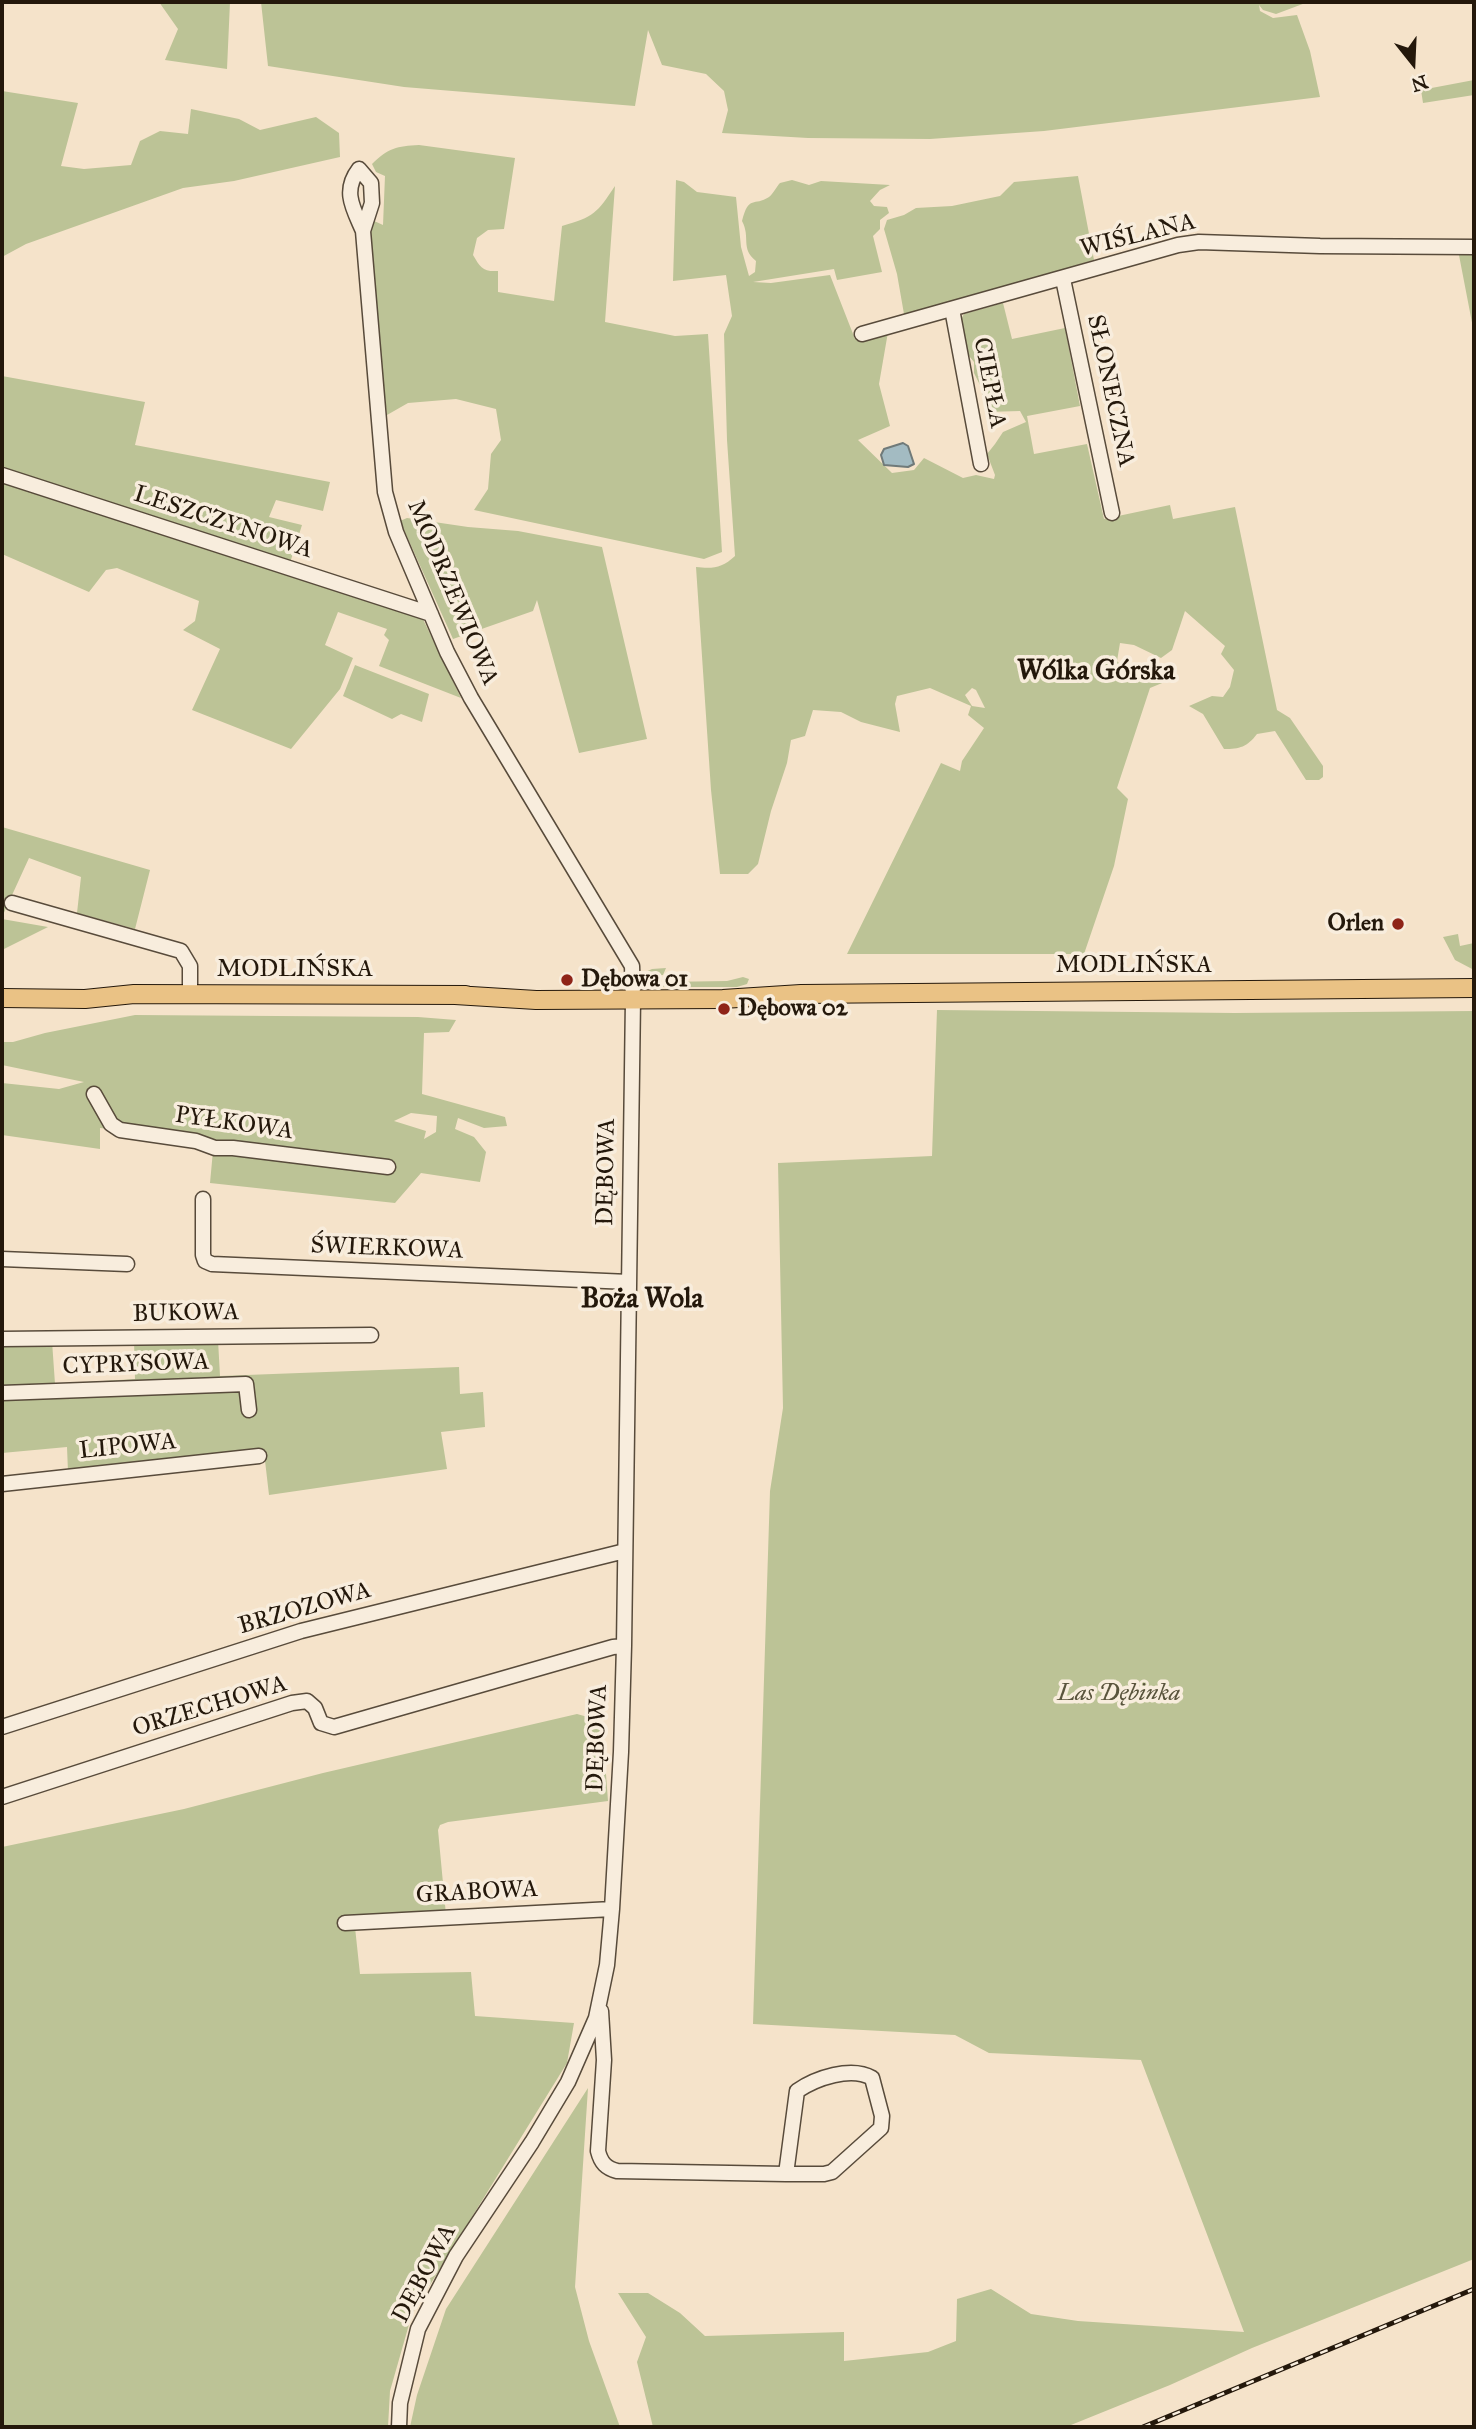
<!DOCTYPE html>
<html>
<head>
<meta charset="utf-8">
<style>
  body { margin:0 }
  #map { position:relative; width:1476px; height:2429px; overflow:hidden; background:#f5e3ca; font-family:"IM FELL Great Primer",serif }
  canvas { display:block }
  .frame { position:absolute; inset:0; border:4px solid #24180b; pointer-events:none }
  .north { position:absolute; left:1378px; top:28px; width:70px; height:70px; -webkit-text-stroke:5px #f8eddd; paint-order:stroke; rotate:162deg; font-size:19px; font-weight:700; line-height:28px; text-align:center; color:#24180b }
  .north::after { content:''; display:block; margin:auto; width:24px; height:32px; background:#24180b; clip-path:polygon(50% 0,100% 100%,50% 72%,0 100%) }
</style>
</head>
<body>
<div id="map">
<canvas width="1476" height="2429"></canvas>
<div class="frame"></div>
<div class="north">N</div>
</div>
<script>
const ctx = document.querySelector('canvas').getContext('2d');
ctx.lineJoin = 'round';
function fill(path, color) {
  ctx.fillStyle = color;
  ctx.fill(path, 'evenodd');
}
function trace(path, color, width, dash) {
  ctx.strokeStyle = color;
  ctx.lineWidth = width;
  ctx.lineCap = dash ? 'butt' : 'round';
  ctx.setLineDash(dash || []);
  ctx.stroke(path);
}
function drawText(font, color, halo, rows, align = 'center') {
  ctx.font = font + ' "IM FELL Great Primer",serif';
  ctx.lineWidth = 7;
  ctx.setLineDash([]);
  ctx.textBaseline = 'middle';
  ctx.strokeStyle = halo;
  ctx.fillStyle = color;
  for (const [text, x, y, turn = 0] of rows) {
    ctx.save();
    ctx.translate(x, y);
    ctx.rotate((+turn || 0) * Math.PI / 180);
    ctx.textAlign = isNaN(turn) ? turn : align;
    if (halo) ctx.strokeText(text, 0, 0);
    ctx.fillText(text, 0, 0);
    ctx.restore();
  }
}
const green = new Path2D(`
  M159 2H230L227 69 165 60 178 29Z
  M261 2H1308L1276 14 1263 10 1259 5 1260 11 1273 18 1297 15 1310 51 1320 97 1044 131 930 139 808 138 722 133 728 110 724 91 706 74 662 65 648 30 635 106 404 87 268 66Z
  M1474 80V95L1423 103 1421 90Z
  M2 91 78 103 61 166 84 169 131 165 140 141 160 131 188 134 191 109 239 119 260 130 316 117 339 133 340 157 234 181 183 188 26 244 2 257Z
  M419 145 515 158 504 229 488 230 477 238 473 255C480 267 483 272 498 271V292L554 301 562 226C594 217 597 213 615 186L605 322 675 336 708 334 722 552 704 559 474 510 488 489 491 454 501 440 496 409 456 399 408 403 387 415 368 247 372 220 383 225 385 176 376 172 372 164C388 148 397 146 419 145Z
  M1078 176 1094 260 1000 288 904 314 897 274 884 229 887 220 904 215 916 208 952 206 1000 196 1014 182Z
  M676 180 684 182 697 192 736 197 741 247 749 276 755 272 756 261C740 248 751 238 742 221 749 194 754 207 769 197 773 194 777 186 780 183L792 180 809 185 821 181 890 185 880 190 870 201 874 206 887 207 889 213 880 220V229L873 236 882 272 837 280 834 269 753 282 771 283 830 275 855 339 888 332 879 384 890 426 858 440 892 473 914 470 924 458 963 478 976 475 994 479 995 475 987 454 995 444 1003 432 1026 422 1020 411 986 412 981 387 974 373V362L965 351 960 321 964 314 1003 303 1012 339 1065 328 1080 406 1027 416 1034 454 1087 444 1104 519 1170 505 1173 519 1235 507 1277 710 1290 718 1323 766V777L1319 780H1306L1275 731 1257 734C1247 747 1240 749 1224 749L1203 714 1189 706 1212 696 1223 697 1230 687 1234 670 1221 654 1225 646 1185 611 1172 650 1161 658 1134 645 1120 643 1117 661 1130 675 1145 673 1167 681 1150 688 1117 788 1128 799 1114 866 1084 954H847L941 763 960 771 962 761 984 728 968 715 971 706 930 688 897 696 895 704 900 732 861 722 841 712 813 710 805 736 791 740 787 763 771 811 758 864 748 874H720L711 790 696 567C713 569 722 568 735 556L727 440 724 334 732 316 726 275 673 281ZM972 688 976 690 985 708 972 706 965 695Z
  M1458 250H1474V333Z
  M2 376 145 402 135 445 330 482 323 511 276 500 269 517 302 525 289 566 419 611 461 698 379 666 389 640 384 635 387 629 338 612 325 645 353 658 340 689 291 749 192 710 220 649 183 630 195 621 199 601 117 568 106 570 89 592 2 554Z
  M407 518 468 527 518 531 602 547 647 739 579 753 537 600 533 611 453 639 400 521Z
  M355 665 429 694 422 722 401 714 392 719 343 696Z
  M2 827 150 870 135 929 77 913 81 877 29 858 2 917Z
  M2 919 48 927 2 950Z
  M1458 934 1460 946 1474 943V970L1455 960 1443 937Z
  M666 968 663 975 654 976 655 982 658 984 644 981 641 974 652 969Z
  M743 977 749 979 747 984 737 987H663V982L727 981Z
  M937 1010 1235 1013 1474 1011V2259L1252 2348 1170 2385 1066 2427H653L637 2362 646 2337 618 2293H648L680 2313 705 2336 844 2332V2361L928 2352 956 2341 957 2299 991 2289 1031 2314 1078 2321 1244 2332 1141 2060 989 2053 955 2035 753 2024 770 1491 783 1408 778 1163 932 1156Z
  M135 1015 418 1017 456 1020 449 1032 424 1033 422 1094 505 1117 507 1126 484 1128 458 1118 455 1129 474 1137 486 1152 480 1182 421 1173 395 1203 210 1183 214 1140 100 1128V1149L2 1135V1083L59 1089 84 1082 2 1065V1042H13L45 1033ZM411 1113 437 1116 436 1132 424 1139 426 1131 394 1121Z
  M134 1340H218L220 1376 459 1367 460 1394 483 1392 485 1427 441 1432 447 1469 269 1495 264 1452 68 1472 67 1447 2 1453V1342L52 1341 55 1384 135 1379Z
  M577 1714 602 1721 608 1801 448 1822 440 1825 438 1830 446 1915 354 1918 360 1974 471 1972 475 2016 574 2023 567 2063 412 2314 390 2391 388 2427H2V1847L184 1809 323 1773Z
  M588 2088 575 2287 589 2341 620 2427H410L417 2395 446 2309Z`);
const water = new Path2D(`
  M903 443 908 446 914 464 908 467 884 465 881 455 884 449Z`);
const minor = new Path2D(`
  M363 231 372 203 371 183 359 169C342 191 353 208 363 231L385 492 396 532 447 652 471 698 632 966 633 999 624 1646 621 1752 612 1909 607 1965 596 2018 568 2082 532 2142 456 2256 418 2329 400 2403 399 2427
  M1063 279 1112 513
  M952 309 981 464
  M862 334 1178 245 1199 242 1320 246 1474 247
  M2 475 431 614
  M12 903 181 951 190 966V994
  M94 1094 111 1124 120 1130 196 1141 215 1148H233L388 1167
  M203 1199V1255L205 1261 212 1264 629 1282
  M2 1259 127 1264
  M2 1339 371 1335
  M2 1393 246 1384 249 1410
  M2 1484 259 1456
  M2 1727 301 1631 625 1551
  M2 1797 292 1703 307 1701 315 1708 321 1723 334 1727 613 1647 624 1646
  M345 1923 612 1909
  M601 2011 604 2060 598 2151C601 2163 606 2168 617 2171L786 2174 797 2091C816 2078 851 2066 872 2078L882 2116 881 2128 832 2172 824 2174H786`);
const major = new Path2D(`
  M455 995 536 1000 723 999 801 994 1474 988
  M2 998 85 999 134 994 466 995`);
const rail = new Path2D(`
  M1143 2427 1474 2289`);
const markers = [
  [1398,924,7,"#8f2418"],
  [567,980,7,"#8f2418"],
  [724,1009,7,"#8f2418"]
];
const streetNames = [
  ["WIŚLANA",1138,236,-14],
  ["CIEPŁA",989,383,79],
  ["SŁONECZNA",1110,391,78],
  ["LESZCZYNOWA",223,523,18],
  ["MODRZEWIOWA",452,593,67],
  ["MODLIŃSKA",1134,966],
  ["MODLIŃSKA",295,970],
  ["PYŁKOWA",234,1124,8],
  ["DĘBOWA",607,1172,-89],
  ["ŚWIERKOWA",387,1249,2],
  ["BUKOWA",186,1314,-1],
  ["CYPRYSOWA",136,1365,-2],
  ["LIPOWA",128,1447,-6],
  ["BRZOZOWA",305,1609,-16],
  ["ORZECHOWA",210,1707,-17],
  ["DĘBOWA",598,1738,-88],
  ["GRABOWA",477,1893,-3],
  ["DĘBOWA",425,2274,-62]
];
const poiNames = [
  ["Orlen",1384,924,"right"],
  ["Dębowa 01",581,980],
  ["Dębowa 02",738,1009]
];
const parkNames = [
  ["Las Dębinka",1119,1694]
];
const quarterNames = [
  ["Wólka Górska",1096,672],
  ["Boża Wola",642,1300]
];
fill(green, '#bcc396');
fill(water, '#a3bbc2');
trace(water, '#707a79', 2);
trace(minor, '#584b3b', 17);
trace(major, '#24180b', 20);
trace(minor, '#f8eddd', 14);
trace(major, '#eac285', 18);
trace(rail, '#24180b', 5);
trace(rail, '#f8eddd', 2.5, [8]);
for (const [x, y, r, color] of markers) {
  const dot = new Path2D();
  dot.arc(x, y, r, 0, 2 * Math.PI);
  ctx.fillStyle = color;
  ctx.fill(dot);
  trace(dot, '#f8eddd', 2.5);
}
drawText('24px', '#24180b', '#f8eddd', streetNames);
drawText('bold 24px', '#24180b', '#f8eddd', poiNames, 'left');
drawText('italic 24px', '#59543c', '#f8eddd', parkNames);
drawText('bold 28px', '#24180b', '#f8eddd', quarterNames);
</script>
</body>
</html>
